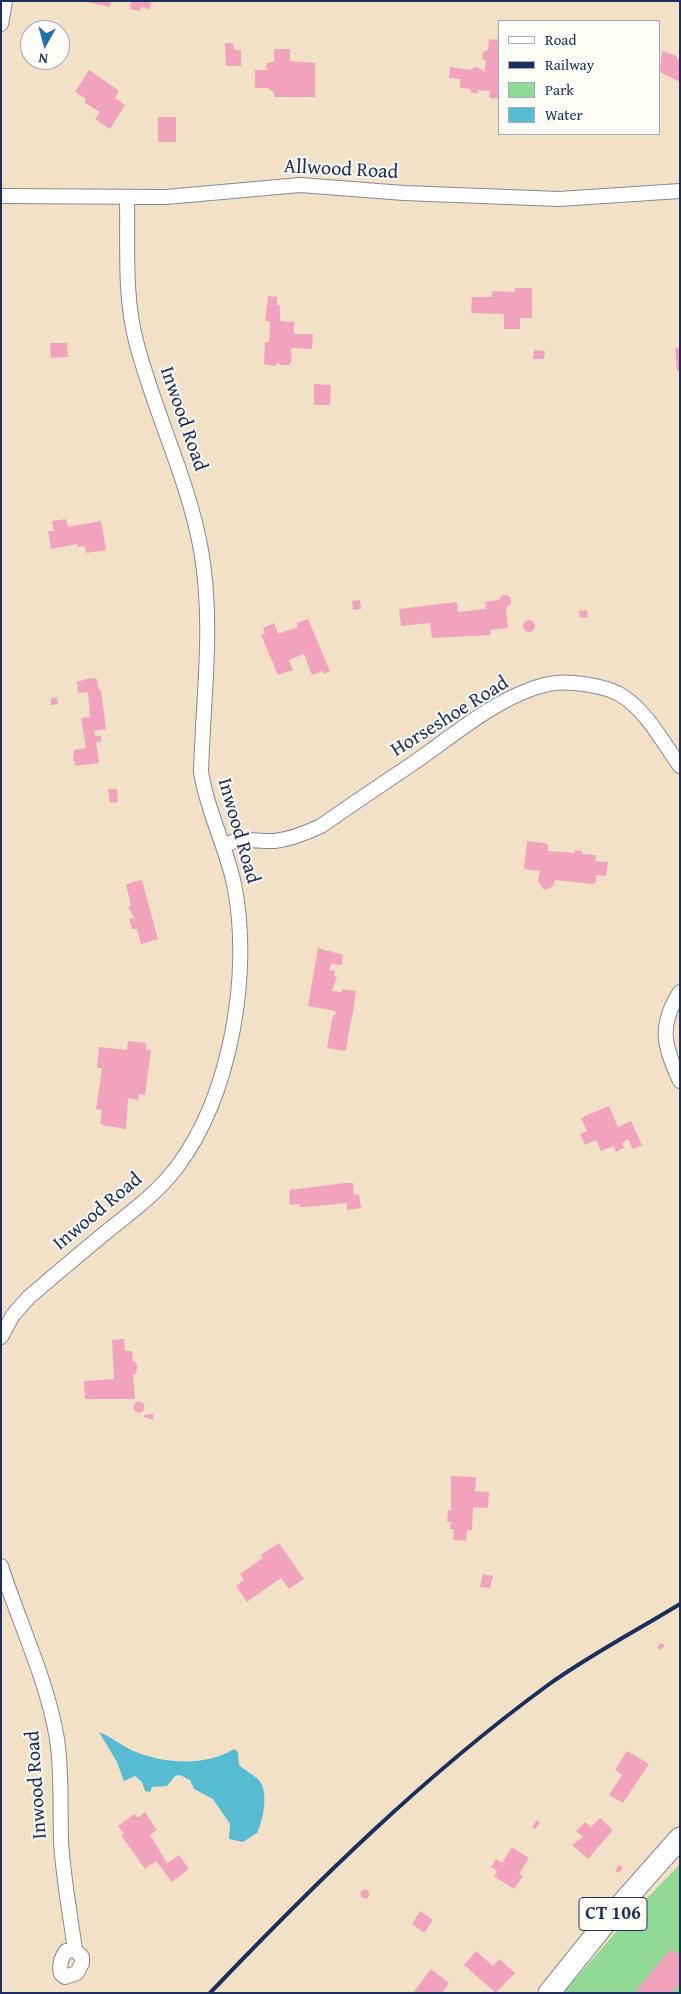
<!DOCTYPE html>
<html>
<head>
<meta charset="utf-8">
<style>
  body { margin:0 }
  #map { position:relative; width:681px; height:1994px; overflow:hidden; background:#f3e1c7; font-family:"Gentium Book Plus",serif }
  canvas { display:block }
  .frame { position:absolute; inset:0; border:2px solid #1b2f5e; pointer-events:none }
  .legend { position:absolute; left:498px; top:20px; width:162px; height:115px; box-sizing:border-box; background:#fdfcf7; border:1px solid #a3aaba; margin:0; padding:6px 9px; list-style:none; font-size:15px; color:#1b2f5e }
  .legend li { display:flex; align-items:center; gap:10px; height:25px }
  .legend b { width:25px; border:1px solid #a3aaba }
  .north { position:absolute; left:20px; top:20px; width:50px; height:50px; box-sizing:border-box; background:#fdfcf7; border:1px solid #a3aaba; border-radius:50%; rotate:187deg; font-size:14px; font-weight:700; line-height:20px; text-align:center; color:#1b2f5e }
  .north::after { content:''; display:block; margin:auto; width:18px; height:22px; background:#1f6fb2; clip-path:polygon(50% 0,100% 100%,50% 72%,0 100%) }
</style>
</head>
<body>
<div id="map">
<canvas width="681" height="1994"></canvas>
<div class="frame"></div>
<ul class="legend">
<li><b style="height:6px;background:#fff"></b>Road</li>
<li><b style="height:6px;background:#1b2f5e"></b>Railway</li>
<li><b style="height:14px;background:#91da95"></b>Park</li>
<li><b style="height:14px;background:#55bcd2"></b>Water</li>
</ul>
<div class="north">N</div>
</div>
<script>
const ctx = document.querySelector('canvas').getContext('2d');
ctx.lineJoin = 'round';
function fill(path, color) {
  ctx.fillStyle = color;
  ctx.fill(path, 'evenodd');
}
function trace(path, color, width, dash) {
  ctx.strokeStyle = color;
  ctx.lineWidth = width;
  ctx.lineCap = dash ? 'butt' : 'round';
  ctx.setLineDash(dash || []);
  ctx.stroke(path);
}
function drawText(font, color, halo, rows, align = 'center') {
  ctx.font = font + ' "Gentium Book Plus",serif';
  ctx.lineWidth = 4;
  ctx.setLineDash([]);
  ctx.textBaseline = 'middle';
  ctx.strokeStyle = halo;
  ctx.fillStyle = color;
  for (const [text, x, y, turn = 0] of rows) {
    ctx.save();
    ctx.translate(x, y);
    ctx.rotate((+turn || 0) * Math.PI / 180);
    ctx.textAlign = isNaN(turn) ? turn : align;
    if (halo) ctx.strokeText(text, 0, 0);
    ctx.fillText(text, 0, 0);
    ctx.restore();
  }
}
const green = new Path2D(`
  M680 1864V1993H563L630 1916Z`);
const water = new Path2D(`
  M99 1732C112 1737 123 1747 136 1752 165 1764 207 1766 234 1749L238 1752 239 1765C245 1771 257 1776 261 1783 268 1795 263 1821 257 1833L243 1842 229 1839 230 1824 213 1799 194 1789 190 1780 180 1775 175 1776 167 1786 152 1787 150 1792 145 1791 142 1782 135 1776 124 1781 117 1762Z`);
const building = new Path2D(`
  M83 1H111L110 7Z
  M131 1H151L150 9 141 7 140 11 130 9Z
  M498 30 500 99 489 98 490 91 478 90V93H471V89L460 88V79L449 78 450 67 471 70 474 67 480 68 484 72 486 61 482 58 483 52 488 50 489 39 497 40Z
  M225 43H233L234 50H241V66H226Z
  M274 49H290V61L315 63V97H274V92L269 90V88H255V70H267L266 63 274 62Z
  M662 51 677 56 676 58 680 60V82L660 72Z
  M89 70 119 91 115 98 125 105 110 129 95 119 100 112 85 103V98L75 92Z
  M158 117H176V142H158Z
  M515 288H532V318H520V329H504V314L471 313 472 297H492V291L515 292Z
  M268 296 277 297V305L280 306V321L294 322V334H313L312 349 291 348 292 360 289 365H280L278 362 275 366 264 364 265 342H269L270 326 269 321H265Z
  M50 343H67L68 357 51 358Z
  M675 348H680V371H677Z
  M534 350 545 351 544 359H533Z
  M314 384 331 385 330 405H314Z
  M66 519 68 527 101 521 106 550 86 553 85 546 78 547 77 544 51 549 48 531H54L52 521Z
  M502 595H507L511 598V604L506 608 508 628 490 630 491 635 432 638 430 623 401 626 399 609 457 602 458 612 486 609 485 602 499 600Z
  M360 600 361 609 353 610 352 601Z
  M587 610 588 617 580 618 579 611Z
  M308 619 330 671 324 674 323 671 312 675 304 654 289 660 293 670 278 675 261 635 265 634 263 628 274 623 278 634 298 627 297 623Z
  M523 626a6 6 0 1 1 12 0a6 6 0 1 1-12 0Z
  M90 678 97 679 99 690H101L106 729 94 731 95 736H101V742H96L99 763 75 766V761H73L74 750 86 748 81 718 90 717 88 692 78 693 77 682Z
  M51 698H57L58 704 51 705Z
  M108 789H117L118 802 110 803Z
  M527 841 545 843 548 845V851L575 853V850L582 851V854L596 855 595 861 608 862 606 876 596 875V882L593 884 555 880 553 886 548 889H543L538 881 540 871 524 869Z
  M142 880 158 939 141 944 137 929H132L129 919 134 918 128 907 131 906 126 884Z
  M318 948 343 955 342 965 331 964 329 970 335 971 334 976 337 977 332 991 342 992V989L356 991 352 1019 349 1020H351L346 1050 344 1051 327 1048 333 1015 335 1016 336 1011 308 1006Z
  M128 1041 146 1043V1050H151L145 1095 139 1094 138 1100 128 1098 126 1129 107 1126 100 1124 102 1110 96 1109 102 1068H97L99 1047 127 1050Z
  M609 1106 618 1127 631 1121 642 1145 633 1149 628 1139 622 1143 624 1148 616 1152 614 1146 601 1151 596 1140 585 1145 580 1134 587 1131 581 1118Z
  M345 1183H353L354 1195 359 1194 361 1208 347 1210V1203L305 1207H300L299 1204 290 1205 289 1190Z
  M124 1339 125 1351H132L133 1362H136L137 1366 136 1374H133L135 1399H85L84 1381 114 1379 112 1340Z
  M133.5 1407a5.5 5.5 0 1 1 11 0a5.5 5.5 0 1 1-11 0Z
  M153 1414 154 1420 144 1417V1415Z
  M451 1476 476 1477 475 1491 489 1492 488 1508 473 1507 472 1530H467L466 1541 453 1540 454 1529H450L451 1522H447L448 1510H451Z
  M279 1543 304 1579 289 1589 281 1578 247 1602 236 1586 244 1580 240 1574 263 1558 261 1555Z
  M483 1574 493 1576 490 1588 480 1587Z
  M661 1643 665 1646 660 1650 657 1647Z
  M627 1751 649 1764 623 1803 609 1795 622 1775 615 1770Z
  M145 1812 157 1830 150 1835 167 1863 179 1855 189 1869 172 1882 156 1861 145 1869 121 1835 124 1834 118 1826 135 1814 137 1818Z
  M600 1818 613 1830 588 1859 572 1845 583 1837 576 1831 585 1822 591 1827Z
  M537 1820 540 1823 535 1829 532 1827Z
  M512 1847 529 1858 519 1874 523 1876 514 1889 494 1876 497 1871 491 1867 496 1859 502 1863Z
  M619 1865 623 1867 619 1873 615 1871Z
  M360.5 1894a4.5 4.5 0 1 1 9 0a4.5 4.5 0 1 1-9 0Z
  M420 1911 433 1920 424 1933 412 1924Z
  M671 1949 680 1956V1983L671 1993H634Z
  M476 1951 493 1966 499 1959 515 1973 496 1993 464 1965Z
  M431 1969 449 1983 442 1993H413Z`);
const street = new Path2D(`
  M1 24 5 1
  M1 196 166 197 300 185 404 193 559 199 680 191
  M224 845C244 836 255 842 275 841 292 839 306 833 321 826 352 804 384 783 415 762 454 735 501 694 549 684 568 680 602 685 619 694 646 709 663 743 680 766
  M680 992C658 1026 664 1046 680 1081
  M1 1337 13 1315 29 1297C56 1274 83 1251 110 1229 134 1210 159 1191 177 1167 231 1095 252 972 234 884 226 846 207 811 201 772 203 698 214 624 201 550 188 478 154 412 136 341 124 296 128 245 127 198
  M1 1566C19 1623 47 1679 57 1739 62 1773 60 1806 61 1841 63 1877 70 1913 75 1950L82 1957V1963L77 1973 65 1977 61 1974C59 1966 61 1958 66 1951L75 1950`);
const primary = new Path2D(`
  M549 1993 610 1917 680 1838`);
const rail = new Path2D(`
  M210 1993C315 1883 425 1775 548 1685 590 1655 636 1631 680 1604`);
const shields = [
  [613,1914,68]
];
const shieldNames = [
  ["CT 106",613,1914]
];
const streetNames = [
  ["Allwood Road",341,170,3],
  ["Inwood Road",183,419,71],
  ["Horseshoe Road",450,717,-32],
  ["Inwood Road",238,831,74],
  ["Inwood Road",98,1212,-40],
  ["Inwood Road",37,1785,-94]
];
fill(green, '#91da95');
fill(water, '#55bcd2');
fill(building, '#f1a3be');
trace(street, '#878892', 16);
trace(primary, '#878892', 23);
trace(street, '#fff', 14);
trace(primary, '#fff', 21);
trace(rail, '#1b2f5e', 4);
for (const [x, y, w] of shields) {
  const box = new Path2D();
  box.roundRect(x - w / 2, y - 16.5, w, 33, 4);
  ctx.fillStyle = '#fdfcf7';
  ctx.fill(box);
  trace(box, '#1b2f5e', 1);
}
drawText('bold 19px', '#1b2f5e', null, shieldNames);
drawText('20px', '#1b2f5e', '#fdfcf7', streetNames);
</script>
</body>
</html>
